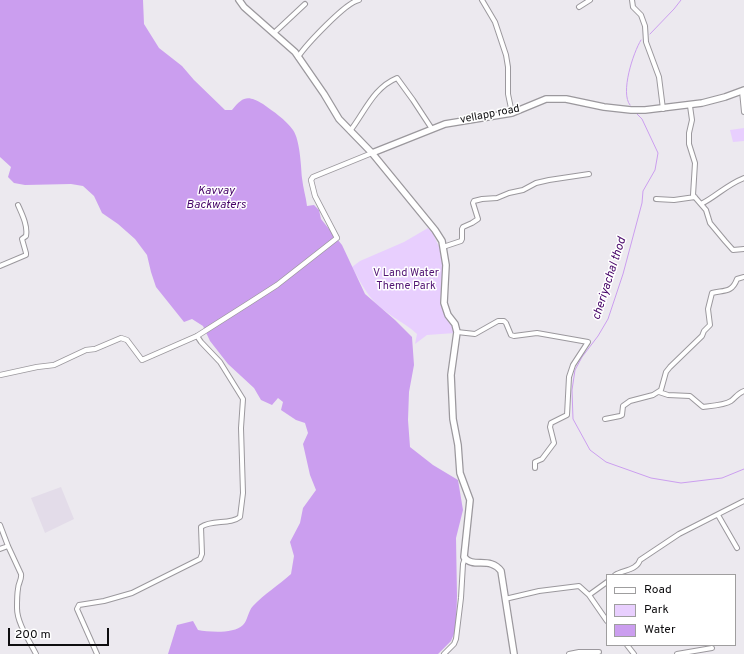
<!DOCTYPE html>
<html>
<head>
<meta charset="utf-8">
<style>
  body { margin:0 }
  #map { position:relative; width:744px; height:654px; overflow:hidden; background:#ece9ef; font-family:Overpass,sans-serif }
  canvas { display:block }
  .legend { position:absolute; left:606px; top:574px; width:130px; height:72px; box-sizing:border-box; background:#fff; border:1px solid #9f9e9f; margin:0; padding:5px 7px; list-style:none; font-size:12px; color:#0e0d0f }
  .legend li { display:flex; align-items:center; gap:8px; height:20px }
  .legend b { width:20px; border:1px solid #9f9e9f }
  .scale { position:absolute; left:8px; top:628px; width:101px; height:18px; box-sizing:border-box; border:2px solid #0e0d0f; border-top:0; padding-left:5px; font-size:12px; line-height:14px; white-space:nowrap; color:#0e0d0f; -webkit-text-stroke:3px #fff; paint-order:stroke }
</style>
</head>
<body>
<div id="map">
<canvas width="744" height="654"></canvas>
<ul class="legend">
<li><b style="height:5px;background:#fff"></b>Road</li>
<li><b style="height:11px;background:#e8cffe"></b>Park</li>
<li><b style="height:11px;background:#cb9eef"></b>Water</li>
</ul>
<div class="scale">200 m</div>
</div>
<script>
const ctx = document.querySelector('canvas').getContext('2d');
ctx.lineJoin = 'round';
function fill(path, color) {
  ctx.fillStyle = color;
  ctx.fill(path, 'evenodd');
}
function trace(path, color, width, dash) {
  ctx.strokeStyle = color;
  ctx.lineWidth = width;
  ctx.lineCap = dash ? 'butt' : 'round';
  ctx.setLineDash(dash || []);
  ctx.stroke(path);
}
function drawText(font, color, halo, rows, align = 'center') {
  ctx.font = font + ' Overpass,sans-serif';
  ctx.lineWidth = 3;
  ctx.setLineDash([]);
  ctx.textBaseline = 'middle';
  ctx.strokeStyle = halo;
  ctx.fillStyle = color;
  for (const [text, x, y, turn = 0] of rows) {
    ctx.save();
    ctx.translate(x, y);
    ctx.rotate((+turn || 0) * Math.PI / 180);
    ctx.textAlign = isNaN(turn) ? turn : align;
    if (halo) ctx.strokeText(text, 0, 0);
    ctx.fillText(text, 0, 0);
    ctx.restore();
  }
}
const built = new Path2D(`
  M61 487 74 519 45 533 31 498Z`);
const green = new Path2D(`
  M744 128V141L733 142 730 130Z
  M428 228 433 234 442 253V296L455 333 427 335 415 344 417 334C403 321 383 313 372 299 364 290 358 277 352 267L360 261 404 242Z`);
const water = new Path2D(`
  M0 0H143L144 24 159 48 182 66 194 80 225 110H232C243 96 248 95 263 104 274 112 285 119 293 130 300 140 301 166 302 178 303 188 306 197 307 206L314 205 319 210 321 219 342 245 365 294 395 320 412 337 414 365 409 392 408 420 410 447 433 465 458 480 463 510 456 538 457 596 456 629 451 641 438 654H168L177 625 193 621 198 630C209 632 234 634 243 625 248 620 248 611 253 606 264 594 279 585 291 574L294 556 290 542 300 523 303 508 316 490 310 475 303 444 308 433 305 423 296 420 281 410 283 402 278 398 272 405 261 400 254 388 228 364 210 341 203 326 192 319 184 322 156 287 151 272 147 255 135 239 118 224 102 213 94 196 83 186 71 184 25 185 14 183 8 177 11 167 0 157Z`);
const stream = new Path2D(`
  M650 34 674 9 681 0
  M630 105C620 93 633 53 641 40
  M637 114 642 119 658 153 655 170 643 191 642 203 623 274 608 319 598 336 582 357 575 370 572 390 573 419 590 450 606 462 651 478 681 483 722 478 744 469`);
const minor = new Path2D(`
  M482 0 495 22 506 55 508 67V94L512 113
  M632 0 633 7 641 15 645 26 646 42 659 77 663 109
  M579 7 590 0
  M274 33 305 4
  M298 57C306 45 346 2 359 0
  M742 91 744 112
  M690 106 692 120 689 133V144L695 163 693 195 706 210 710 223 725 241 733 250 744 249
  M350 131C365 112 373 88 397 78L413 100 432 129
  M656 199 674 200 695 197
  M701 204C717 196 726 185 744 178
  M443 247 461 241 462 239V229L463 227 472 223 478 219 473 203 474 201 482 199 497 198 509 193 523 190 536 183 549 180 589 174
  M0 266 26 255V253L22 239 26 236C28 226 22 214 18 205
  M457 332 475 334 498 321H504L506 323 511 335 514 336 537 333 588 342 573 365 569 377 567 415 551 423 550 427 554 443 542 459 535 462V468
  M659 392 668 395 690 396 703 407C711 406 725 405 731 401 736 397 738 393 744 391
  M605 419 620 416 622 415 623 406 630 401 653 395 661 390 666 372 670 367 702 336 704 331 710 325 708 309 712 293C724 290 732 293 737 279L744 277
  M718 515 737 548
  M0 525 8 546 21 574C22 580 18 583 18 589 17 594 17 603 17 608 17 623 29 640 36 654
  M0 549 8 546
  M615 575C624 570 637 570 640 560L679 534 744 501
  M589 595 607 621
  M505 599 539 591 579 586 589 595 607 582
  M627 645 634 654
  M97 654 77 609 79 605 104 601 132 593 200 559 202 554 201 527C212 519 230 525 240 517L243 493 241 428 243 399 220 362 201 342 197 336
  M444 654 454 644 456 639 461 598 463 564 465 558
  M569 654 579 652H599
  M677 654 712 648`);
const tertiary = new Path2D(`
  M0 375 37 367 54 365 86 350 95 349 121 338 127 340 142 360 197 336 249 303 277 285 337 238 315 196 311 180 313 177 372 153`);
const secondary = new Path2D(`
  M239 0 244 7 295 52 324 94 339 119 372 153 435 230 442 241 446 265 444 303 448 315 455 324 457 332 451 375 453 419 458 445 460 473 470 500 464 557C473 569 490 556 501 571L514 654
  M372 153 445 124 512 113 546 99H566L604 107 631 110H645L702 103 725 97 744 90`);
const streetNames = [
  ["vellapp road",490,115,-11]
];
const parkNames = [
  ["V Land Water",406,274],
  ["Theme Park",406,287]
];
const waterNames = [
  ["Kavvay",216,192],
  ["Backwaters",216,206],
  ["cheriyachal thod",610,279,-72]
];
fill(built, '#e3dce9');
fill(green, '#e8cffe');
fill(water, '#cb9eef');
trace(stream, '#cb9eef', 1);
trace(minor, '#9b989d', 6);
trace(tertiary, '#9b989d', 6);
trace(secondary, '#9b989d', 8);
trace(minor, '#fff', 4);
trace(tertiary, '#fff', 4.5);
trace(secondary, '#fff', 5.5);
drawText('11px', '#0e0d0f', '#fff', streetNames);
drawText('11px', '#511473', '#fff', parkNames);
drawText('italic 12px', '#460468', '#fff', waterNames);
</script>
</body>
</html>
